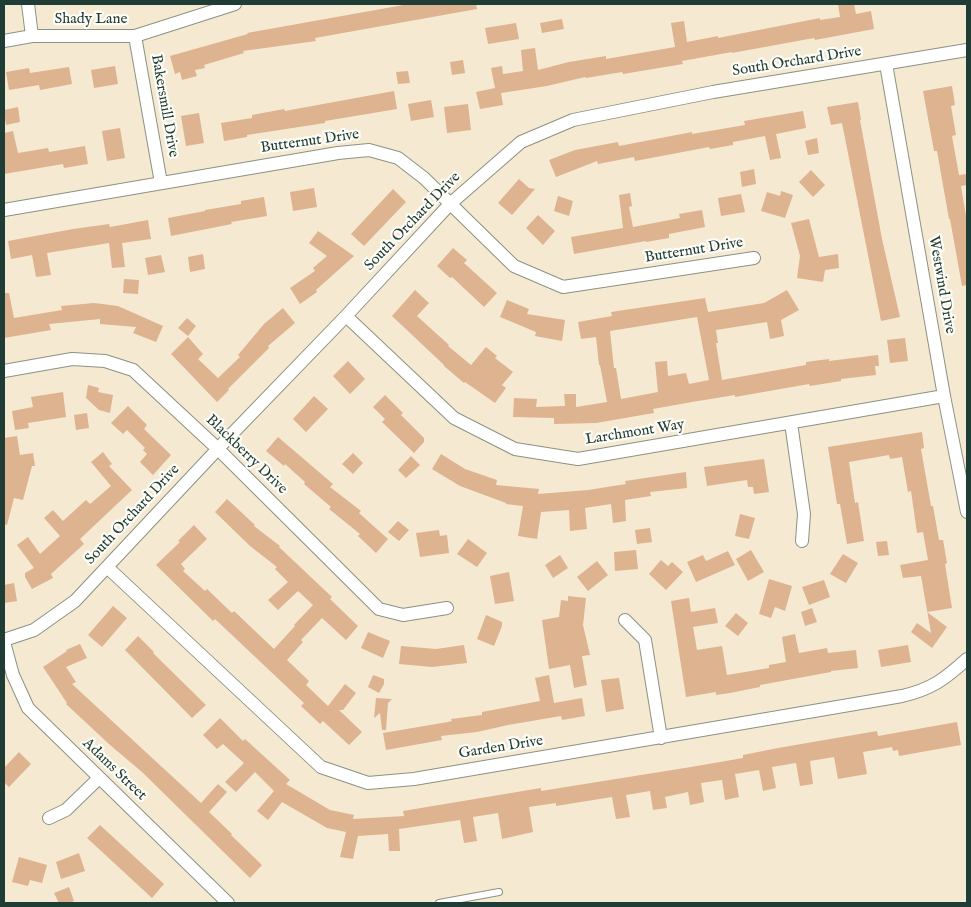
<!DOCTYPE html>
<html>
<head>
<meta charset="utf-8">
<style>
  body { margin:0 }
  #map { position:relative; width:971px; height:907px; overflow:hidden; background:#f5e9d2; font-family:"IM FELL English",serif }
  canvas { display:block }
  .frame { position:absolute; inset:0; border:5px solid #1f3d34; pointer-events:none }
</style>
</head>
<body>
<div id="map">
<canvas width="971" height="907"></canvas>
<div class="frame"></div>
</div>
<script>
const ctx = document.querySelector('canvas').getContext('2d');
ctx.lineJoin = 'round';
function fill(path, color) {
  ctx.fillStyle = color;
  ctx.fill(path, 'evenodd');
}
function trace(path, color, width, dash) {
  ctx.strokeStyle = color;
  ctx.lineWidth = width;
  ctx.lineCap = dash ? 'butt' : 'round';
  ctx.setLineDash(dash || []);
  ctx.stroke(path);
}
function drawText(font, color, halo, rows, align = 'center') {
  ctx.font = font + ' "IM FELL English",serif';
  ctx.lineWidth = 4.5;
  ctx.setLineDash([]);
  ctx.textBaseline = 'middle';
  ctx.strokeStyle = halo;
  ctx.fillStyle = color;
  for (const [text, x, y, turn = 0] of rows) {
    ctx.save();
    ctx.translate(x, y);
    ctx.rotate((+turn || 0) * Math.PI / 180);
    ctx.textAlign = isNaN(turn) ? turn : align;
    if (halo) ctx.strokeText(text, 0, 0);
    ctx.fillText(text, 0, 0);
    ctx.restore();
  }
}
const building = new Path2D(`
  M409 4H476L477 9 315 38 316 41 243 51 244 53 204 65 205 68 195 70 197 76 182 80 180 72 175 74 170 56 248 34 247 33Z
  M838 4H854L856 14 871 11 874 29 815 40 814 38 732 53V52L682 61 683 64 623 74 622 72 586 78 585 77 547 86 501 93 503 105 480 109 476 92 495 88 491 68 502 66 503 74 523 71 521 50 535 48 538 70 569 62 606 56V59L675 47 671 23 684 21 687 42 718 36V38L820 18V20L840 17Z
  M562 19 564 29 542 33 540 23Z
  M516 23 519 39 488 44 485 28Z
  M463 60 465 73 452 75 450 62Z
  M115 66 118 84 94 88 91 70Z
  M69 67 72 84 40 90 39 85 9 90 6 72 29 68 30 73Z
  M408 71 410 83 398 84 396 72Z
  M952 86 955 105 951 106 956 135 952 136 959 175 967 174V185L961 186 967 222V285L962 286 950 219H949L937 151H934L923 91Z
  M394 91 397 109 325 121V123L247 135V137L224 141 221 123 252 118V115L284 109 285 111Z
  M431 100 434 117 411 121 408 104Z
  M858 102 861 120H860L882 239 900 317 881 321 842 123 831 125 827 107Z
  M468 104 471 130 447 133 444 107Z
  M18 107 20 122 6 125 4 110Z
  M803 111 806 128 776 134 781 158 770 160 765 136 733 142V145L710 149 709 147 635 161 634 157 598 164 597 161 556 177 549 160 575 150 618 142 619 146 692 132V134L745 125 744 121Z
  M199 113 204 143 186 146 181 116Z
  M120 128 125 158 107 161 102 131Z
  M13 131 18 153 48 148 49 152 85 146 88 164 64 168 63 164 4 174V133Z
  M817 138 819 153 808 155 805 141Z
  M754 169 756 184 742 187 740 172Z
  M811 170 825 185 813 197 799 182Z
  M519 179 529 188 535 189 512 215 498 203Z
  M314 188 317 207 293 211 290 192Z
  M393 189 406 202 364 246 351 234Z
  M781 191 793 195 785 218 761 211 767 192 780 196Z
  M630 193 632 206 629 207 633 227 680 218 679 214 702 210 705 227 669 234V238L646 242V241L574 254 571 237 623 228 619 195Z
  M741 194 745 212 721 216 718 198Z
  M558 196 573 201 569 216 554 211Z
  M264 197 267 216 231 222 232 224 171 236 168 218 205 211V210L241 204V201Z
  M538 215 555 231 543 245 526 228Z
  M809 219 819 257 838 254 839 268 825 270 823 282 797 278 800 256 791 223Z
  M148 220 151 239 122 243 125 267 112 268 109 243 47 253 51 275 36 277 32 255 11 259 8 241 73 229 109 224 110 227Z
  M318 231 354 256 316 290 317 292 300 304 290 288 315 271 313 268 327 256 309 243Z
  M453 248 467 260 464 263 497 293 484 307 452 277 450 278 437 266Z
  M203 254 205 269 190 272 188 257Z
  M161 255 165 272 148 275 145 258Z
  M124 279 139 280 138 294 123 293Z
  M415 290 429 303 417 316 449 345 448 346 471 365 486 347 497 356 495 358 513 372 502 385 506 388 495 403 465 382 464 383 444 366V365L392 316Z
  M787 290 799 310 781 320 784 336 770 339 767 322 716 330 718 343H716L722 380 806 365V362L829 359V361L878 355 879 366H875L876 375 841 379V381L810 386 809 384 735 397V395L692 402 653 409 654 413 596 423 554 424V418L513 417 514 398 537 399 536 407 565 406 564 394H576V407L607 402 600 365H599L596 337 581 339 578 322 612 316 611 312 705 298 708 312 764 303ZM697 317 709 380 689 384 686 373 668 376 667 361 655 362 658 392 621 399 616 368H614L610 331Z
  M4 293H9L14 318 62 310 61 306 94 303 118 306 163 326 156 342 133 333 136 327 100 324V319L49 324 51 330 4 338Z
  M507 300 529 309 527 314 565 320 562 341 535 336 536 332 500 317Z
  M283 308 295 323 268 346 269 348 228 389 229 390 217 402 171 354 188 337 203 354 198 359 218 378 240 357 238 355 264 324Z
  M187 318 196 326 188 336 178 328Z
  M905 338 908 361 890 363 887 340Z
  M348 361 365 379 350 394 333 376Z
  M88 385 99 388 98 392 113 395 110 413 99 410 86 398Z
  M63 392 66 417 28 423 29 428 15 430 12 411 33 407 31 397Z
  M385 395 403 413 401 415 424 438V442L414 453 382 422 385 419 373 407Z
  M314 396 328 409 306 432 293 419Z
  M128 406 147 425 144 429 171 455 153 475 140 462 147 454 143 450 145 448 127 430 123 434 111 423Z
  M87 413 89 428 76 430 74 415Z
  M922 432 924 448 921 449 931 506H933L939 540H943L947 563 945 564 952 608 927 612 947 627 932 648 911 632 917 623 931 633 921 576 903 578 900 565 928 560 923 532 917 533 911 491 908 492 902 457 890 459 889 455 849 462 855 503 858 502 864 541 847 544 840 504H837L828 447Z
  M17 436 20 455 33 453 35 466H32L23 500 14 498 7 525 4 524V438Z
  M278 437 333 484 330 487 361 511 359 513 388 539 376 553 358 536 360 534 329 509 331 507 304 484 305 482 285 464 284 466 266 451Z
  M103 452 112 464 109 466 132 490 80 539 84 544 51 574 53 578 32 589 25 577V573L34 568 17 545 28 537 40 554 60 536 44 518 53 510 63 521 86 500 90 504 111 486 91 462Z
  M353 453 363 463 353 474 342 464Z
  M441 454 465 469 497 480 496 485 539 489 538 494 588 490 626 484 625 481 686 472 687 488 650 492 651 496 625 500 626 521 613 523 611 504 585 508 587 529 570 531 569 510 541 512 537 539 518 536 523 506 506 504V503L460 486 432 469Z
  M411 456 420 465 406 478 398 470Z
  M764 459 769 492 754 494 753 487H748L747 480 707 486 704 467Z
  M227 499 255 525 254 526 280 546 279 547 332 597 330 599 358 626 346 640 322 618 301 640 303 642 287 660 309 681 306 685 328 706 345 684 356 693 343 710H339L362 732 349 745 323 721 320 724 301 706 304 703 215 619 213 621 156 565 180 542 178 541 194 525 207 539 181 564 185 569 183 571 205 591 207 589 232 613 234 611 274 649 295 626 294 625 313 605 298 591 278 610 268 600 288 582 275 569 277 567 250 546 215 512Z
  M740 514 755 518 749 539 735 536Z
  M398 521 409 530 399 541 388 532Z
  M650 528 652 542 637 544 635 530Z
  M439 530 440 536 447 535 449 553 420 557 416 533Z
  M468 539 487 553 477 567 457 554Z
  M887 541 889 555 878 556 876 542Z
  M636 550 638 569 615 571 614 552Z
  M751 550 764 572 748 581 736 559Z
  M728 551 735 565 696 582 687 562 703 555 706 561Z
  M843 554 858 563 846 583 830 574Z
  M560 555 568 568 553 578 545 565Z
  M661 560 668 566 672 562 683 572 666 590 649 574Z
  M597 561 608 575 588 591 577 577Z
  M509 572 514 601 495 604 490 576Z
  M769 579 792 586 785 611 775 607 771 618 759 614Z
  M824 580 830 597 809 605 802 587Z
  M14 583 17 601 4 603V585Z
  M568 596 586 598 583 625 590 655 582 656 587 685 574 688 570 665 549 669 542 620 559 617 561 600 568 601Z
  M689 598 691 612 715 608 718 623 693 627 697 650 722 646 727 675 769 668V665L786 662 782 637 795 634 799 653 827 648 828 653 856 650 858 668 831 671V672L760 685V687L730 693 716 695V692L686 697 671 601Z
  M113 606 127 618 102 647 88 635Z
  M812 608 817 622 805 626 801 612Z
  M736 613 748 623 738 636 725 626Z
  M486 615 502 622V626L494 646 477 639Z
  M368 632 390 641 383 658 361 648Z
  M138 636 154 652 153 653 206 705 192 718 125 650Z
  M80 644 87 658 66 667 76 682 72 684 201 803 218 784 227 792 209 812 232 834 231 835 262 865 250 878 142 772 110 745 66 704 67 703 43 667 67 651 66 650Z
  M464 645 467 663 432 667 399 664 401 646 436 649Z
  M908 645 911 662 881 667 878 650Z
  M373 675 384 679V684L379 693 368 687Z
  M549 675 554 703 582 698 585 716 562 720 561 716 508 725 477 732 441 736 442 740 386 750 383 733 448 722 452 721 451 719 482 715V712L540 701 535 678Z
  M619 678 624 709 606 712 601 680Z
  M376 698 392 699 388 703 386 730H382L380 713 374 718Z
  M220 718 243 741 245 739 290 780 286 784 330 810 354 815 353 819 404 816 403 811 541 788V791L691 767 743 758V755L778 748 877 731 878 736 957 722 961 745 899 756 898 750 893 751 892 747 863 752 867 774 838 779 834 757 810 761 813 784 800 786 796 763 772 767 776 788 763 791 759 770 735 774 739 797 725 800 722 780 701 783 704 802 690 805 688 792 665 797 667 808 653 810 650 791 626 795 630 817 616 819 612 797 556 806V803L529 807 533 832 502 839 498 813 473 817 477 841 464 843 460 820 399 829 400 851H389L388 834 358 836 353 859 340 857 346 832 327 828 282 802 268 820 257 811 274 791 255 772 236 792 225 782 244 763 223 744 217 749 203 735Z
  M19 752 31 764 9 787 4 782V768Z
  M100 825 164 884 152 898 87 838Z
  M79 853 85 871 61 879 56 862Z
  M19 857 47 865 42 883 30 880 28 886 12 882Z
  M69 887 74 901 68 903H59L54 893Z`);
const service = new Path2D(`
  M439 903 499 892`);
const minor = new Path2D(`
  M28 4 32 36
  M135 36 161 183
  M4 41 32 36H135L235 4
  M886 64 944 396 967 512
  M4 210 338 153 369 150 398 158 424 178 514 266 563 287 754 258
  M346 316 454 418 515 449 578 459 944 396
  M4 371 72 359 105 361 133 370 218 449 379 609 403 615 447 608
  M791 423 804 514 802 541
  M107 567 321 767 368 783 414 779 902 696C932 689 945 679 967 659
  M625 620 645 640 661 738
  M4 640 34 630 75 601 229 437 346 316 450 204 521 142 573 120 713 92 967 50
  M4 642 13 675 28 708 228 903
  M49 818 66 810 99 778`);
const streetNames = [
  ["Shady Lane",91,20],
  ["South Orchard Drive",797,62,-9],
  ["Bakersmill Drive",164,106,80],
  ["Butternut Drive",310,142,-8],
  ["South Orchard Drive",413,222,-46],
  ["Butternut Drive",694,251,-9],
  ["Westwind Drive",941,285,80],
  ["Larchmont Way",635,433,-9],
  ["Blackberry Drive",246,455,44],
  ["South Orchard Drive",133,515,-47],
  ["Garden Drive",501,748,-9],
  ["Adams Street",114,770,44]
];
fill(building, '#deb390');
trace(service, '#8a9383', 8);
trace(minor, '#8a9383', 14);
trace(service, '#fff', 6);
trace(minor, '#fff', 12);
drawText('15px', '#1f3d34', '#fdfcf7', streetNames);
</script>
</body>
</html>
